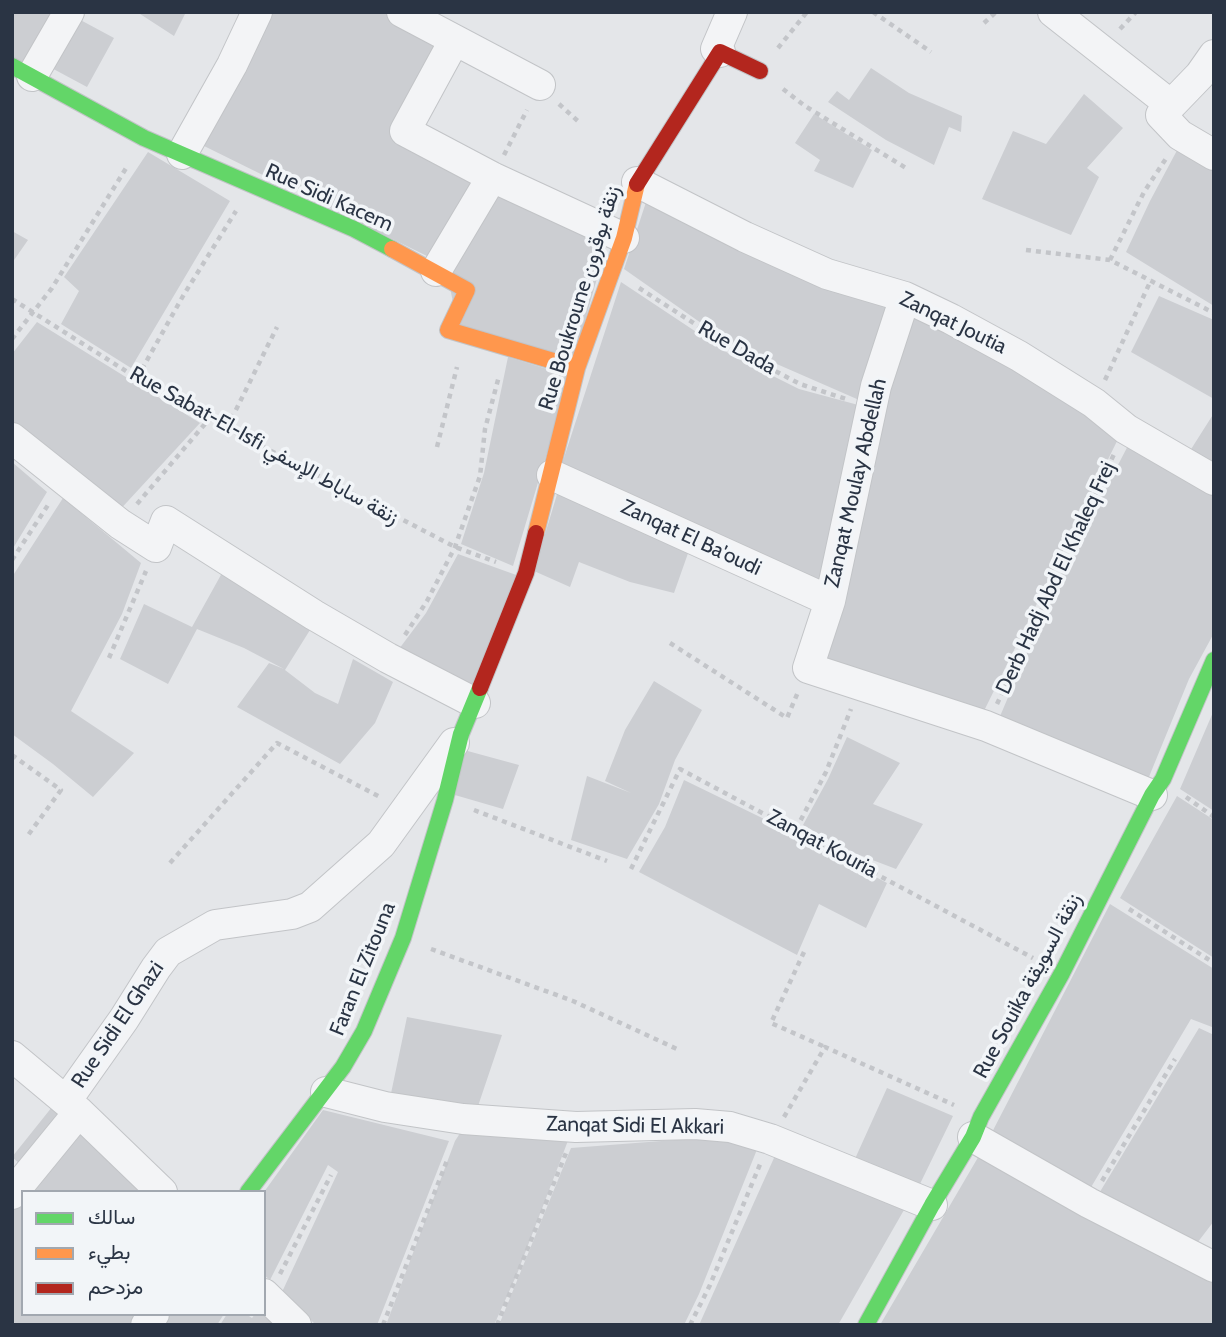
<!DOCTYPE html>
<html>
<head>
<meta charset="utf-8">
<style>
  body { margin:0 }
  #map { position:relative; width:1226px; height:1337px; overflow:hidden; background:#e4e6e9; font-family:Cabin,Vazirmatn,sans-serif }
  canvas { display:block }
  .frame { position:absolute; inset:0; border:14px solid #2a3444; pointer-events:none }
  .legend { position:absolute; left:21px; top:1190px; width:245px; height:126px; box-sizing:border-box; background:#f2f5f8; border:2px solid #a2a8b0; margin:0; padding:9px 12px; list-style:none; font-size:21px; color:#2a3444 }
  .legend li { display:flex; align-items:center; gap:14px; height:35px }
  .legend b { width:35px; border:2px solid #a2a8b0 }
</style>
</head>
<body>
<div id="map">
<canvas width="1226" height="1337"></canvas>
<div class="frame"></div>
<ul class="legend">
<li><b style="height:9px;background:#63d668"></b>سالك</li>
<li><b style="height:9px;background:#ff974d"></b>بطيء</li>
<li><b style="height:9px;background:#b3261e"></b>مزدحم</li>
</ul>
</div>
<script>
const ctx = document.querySelector('canvas').getContext('2d');
ctx.lineJoin = 'round';
function fill(path, color) {
  ctx.fillStyle = color;
  ctx.fill(path, 'evenodd');
}
function trace(path, color, width, dash) {
  ctx.strokeStyle = color;
  ctx.lineWidth = width;
  ctx.lineCap = dash ? 'butt' : 'round';
  ctx.setLineDash(dash || []);
  ctx.stroke(path);
}
function drawText(font, color, halo, rows, align = 'center') {
  ctx.font = font + ' Cabin,Vazirmatn,sans-serif';
  ctx.lineWidth = 7;
  ctx.setLineDash([]);
  ctx.textBaseline = 'middle';
  ctx.strokeStyle = halo;
  ctx.fillStyle = color;
  for (const [text, x, y, turn = 0] of rows) {
    ctx.save();
    ctx.translate(x, y);
    ctx.rotate((+turn || 0) * Math.PI / 180);
    ctx.textAlign = isNaN(turn) ? turn : align;
    if (halo) ctx.strokeText(text, 0, 0);
    ctx.fillText(text, 0, 0);
    ctx.restore();
  }
}
const building = new Path2D(`
  M12 12H60L28 70 12 61Z
  M137 12H186L174 36Z
  M264 12H396L448 47 397 129 485 180 435 260 200 144Z
  M73 16 114 38 87 87 46 65Z
  M871 68 909 93 962 116 961 132 949 127 934 165 886 140 828 102 837 91 849 100Z
  M1084 94 1123 128 1087 168 1099 177 1071 235 982 199 1013 131 1046 144Z
  M814 114 872 150 853 188 814 171 820 160 795 143Z
  M1182 141 1214 162V306L1126 252 1150 201Z
  M148 152 230 201 131 368 61 324 79 291 64 277Z
  M491 182 609 236 573 363 458 327 445 263Z
  M650 190 903 301 866 403 731 344 624 269Z
  M12 231 28 240 12 263Z
  M621 282 731 355 799 389 862 406 827 594 561 467Z
  M1159 296 1214 320V399L1131 352Z
  M914 310 1121 433 981 717 812 664 868 448Z
  M37 322 200 423 116 514 12 428V354Z
  M508 357 570 376 513 566 461 544 484 473Z
  M1214 413V469L1188 454Z
  M1132 438 1214 483V633L1189 679 1144 789 998 721 1057 582Z
  M12 462 47 492 12 550Z
  M561 481 692 542 674 593 630 582 579 562 570 587 534 571Z
  M63 498 141 563 122 614 71 711 134 753 93 797 53 764 12 734V577Z
  M458 554 519 576 474 698 393 657 426 613Z
  M222 573 315 622 285 670 315 693 338 704 353 659 393 682 375 723 340 764 237 707 269 663 284 669 244 648 197 629 168 684 120 659 144 604 192 627Z
  M654 681 702 710 675 760 659 804 627 859 571 840 587 776 631 793 605 781 625 730Z
  M1214 710V811L1180 789Z
  M847 737 900 763 873 804 923 824 896 869 849 851 803 825 828 779Z
  M464 750 519 765 503 809 448 793Z
  M684 780 791 832 887 883 866 928 819 904 797 955 639 872 665 827Z
  M1177 796 1214 820V958L1120 898Z
  M1110 904 1214 969V1026L1212 1027 1191 1019 1087 1194 988 1140Z
  M407 1017 502 1035 476 1112 389 1103Z
  M1199 1028 1214 1035V1221L1191 1251 1095 1200Z
  M887 1088 953 1116 918 1188 854 1161Z
  M56 1102 73 1116 28 1171 12 1157Z
  M323 1110 449 1141 377 1325H316L282 1292 338 1172 328 1165 270 1280 264 1275V1192Z
  M83 1124 154 1192H28Z
  M464 1127 569 1138 517 1274 494 1325H386L455 1141Z
  M713 1137 758 1147 699 1294 684 1325H499L571 1148Z
  M778 1149 908 1203 838 1325H699Z
  M980 1154 1214 1272V1325H880Z
  M23 1198V1314H141L134 1325H12V1211Z
  M167 1314H224L217 1325H160Z
  M227 1314H246L252 1318 255 1314H264L276 1325H220Z`);
const path = new Path2D(`
  M873 12 931 52
  M984 23 996 12
  M1120 29 1136 12
  M778 48 807 12
  M783 89 805 106 906 168
  M559 104 580 123
  M504 155 527 110
  M1026 250 1110 260 1214 313
  M1110 260 1144 192 1167 157
  M639 288 737 351 800 384 846 399
  M12 299 137 378 227 428 455 547 496 562
  M12 339 52 288 128 165
  M137 378 183 296 236 211
  M1105 380 1151 280
  M227 428 277 327
  M437 447 457 367
  M137 504 210 418
  M12 560 50 502
  M405 635 427 601 455 547 480 476 485 429 499 376
  M670 643 787 718 798 692
  M109 658 146 571
  M997 704 1115 452
  M12 755 61 790 26 838
  M1186 797 1214 817
  M474 810 607 861
  M796 829 826 772 851 709
  M170 863 277 743 380 797
  M631 869 680 769 1033 958
  M1129 909 1214 963
  M431 949 573 1001 677 1049
  M804 952 771 1023 825 1047
  M784 1117 825 1047 954 1105
  M1102 1181 1175 1059
  M280 1274 331 1175
  M383 1325 448 1158
  M497 1325 566 1153
  M690 1325 710 1285 761 1162`);
const street = new Path2D(`
  M402 12 540 85
  M1053 12 1171 105 1161 115 1180 135 1214 155
  M454 41 405 131 492 177 624 238
  M720 52 716 49 732 12
  M32 76 69 12
  M1171 105 1200 75 1214 55
  M182 154 232 65 257 12
  M637 182 745 237 827 274 905 297 951 319 1019 356 1094 403 1126 429 1214 480
  M436 271 492 177
  M905 297 876 386 830 601 808 668 986 726 1152 795
  M12 438 120 524 156 547 166 521 314 615 388 658 475 703
  M552 475 830 601
  M12 1056 79 1112 162 1192
  M326 1092 385 1107 463 1119 576 1127 695 1124 730 1127 770 1139 932 1205
  M66 1101 124 1019 156 968 168 952 215 925 292 914 310 907 381 844 454 743
  M973 1137 1089 1203 1214 1267
  M12 1194 79 1112
  M264 1294 296 1325
  M146 1325 154 1314`);
const fast = new Path2D(`
  M12 66 144 138 354 229 392 249
  M248 1192 343 1067 364 1031 403 938 445 800 461 734 480 688
  M866 1325 932 1205 973 1137 981 1117 1062 973 1152 795 1163 779 1214 660`);
const slow = new Path2D(`
  M392 249 467 290 448 330 577 368
  M536 533 577 368 624 238 637 184`);
const jam = new Path2D(`
  M637 184 720 52 760 71
  M480 688 526 573 536 533`);
const streetNames = [
  ["Rue Sidi Kacem",329,198,24],
  ["Rue Boukroune زنقة بوقرون",580,298,-73],
  ["Zanqat Joutia",953,323,26],
  ["Rue Dada",737,348,30],
  ["Rue Sabat-El-Isfi زنقة ساباط الإسفي",264,446,29],
  ["Zanqat Moulay Abdellah",856,483,-77],
  ["Zanqat El Ba'oudi",691,538,25],
  ["Derb Hadj Abd El Khaleq Frej",1056,578,-65],
  ["Zanqat Kouria",822,844,28],
  ["Faran El Zitouna",363,969,-68],
  ["Rue Souika زنقة السويقة",1028,986,-62],
  ["Rue Sidi El Ghazi",118,1025,-56],
  ["Zanqat Sidi El Akkari",635,1126,1]
];
fill(building, '#ccced2');
trace(street, '#c2c4c7', 32);
trace(fast, '#c2c4c7', 18);
trace(slow, '#c2c4c7', 18);
trace(jam, '#c2c4c7', 18);
trace(path, '#c3c5c9', 4.5, [5, 5]);
trace(street, '#f3f4f6', 30);
trace(fast, '#63d668', 16);
trace(slow, '#ff974d', 16);
trace(jam, '#b3261e', 16);
drawText('21px', '#2a3444', '#f2f5f8', streetNames);
</script>
</body>
</html>
